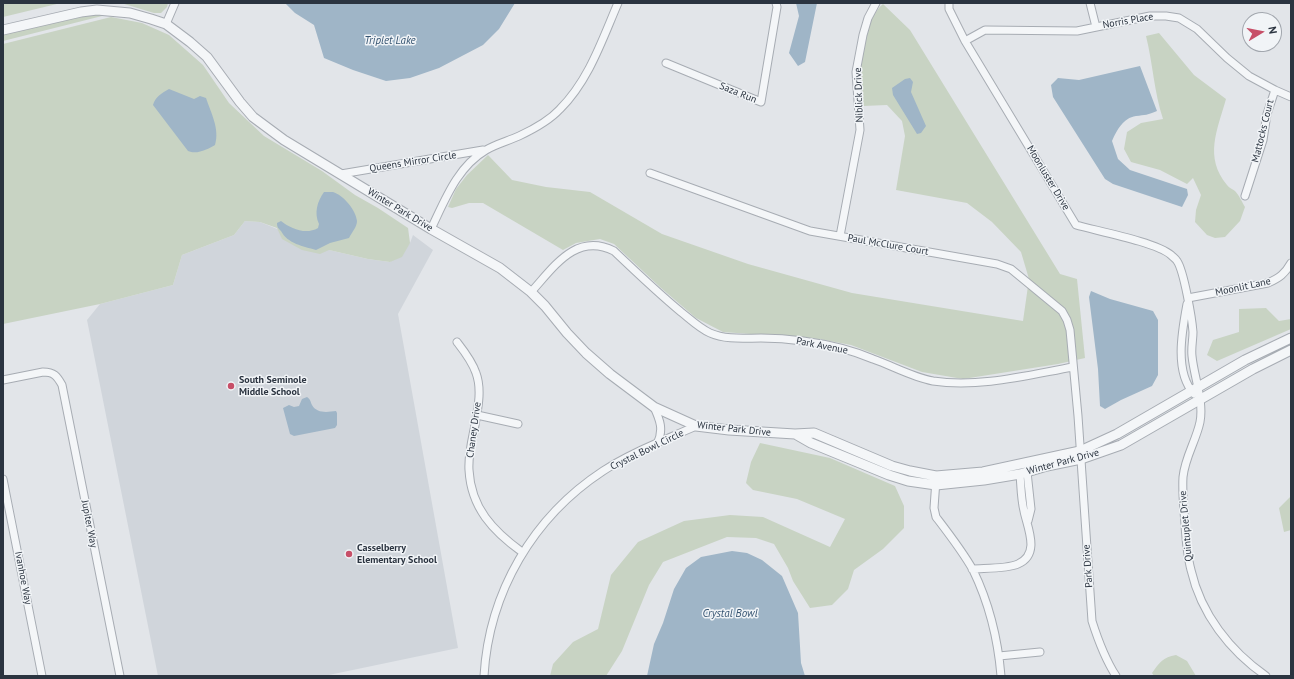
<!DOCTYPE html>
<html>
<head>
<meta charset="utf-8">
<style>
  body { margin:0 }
  #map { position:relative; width:1294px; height:679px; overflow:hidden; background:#e2e5e9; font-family:"PT Sans",sans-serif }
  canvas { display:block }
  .frame { position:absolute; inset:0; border:4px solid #2b3440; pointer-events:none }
  .north { position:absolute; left:1242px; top:12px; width:40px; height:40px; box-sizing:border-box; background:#f1f4f7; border:1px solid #a2a7ae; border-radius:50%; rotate:80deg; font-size:11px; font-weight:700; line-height:16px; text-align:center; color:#2b3440 }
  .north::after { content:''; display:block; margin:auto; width:14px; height:18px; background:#c74f68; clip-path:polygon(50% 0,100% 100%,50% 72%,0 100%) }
</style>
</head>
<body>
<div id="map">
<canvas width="1294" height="679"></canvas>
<div class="frame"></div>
<div class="north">N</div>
</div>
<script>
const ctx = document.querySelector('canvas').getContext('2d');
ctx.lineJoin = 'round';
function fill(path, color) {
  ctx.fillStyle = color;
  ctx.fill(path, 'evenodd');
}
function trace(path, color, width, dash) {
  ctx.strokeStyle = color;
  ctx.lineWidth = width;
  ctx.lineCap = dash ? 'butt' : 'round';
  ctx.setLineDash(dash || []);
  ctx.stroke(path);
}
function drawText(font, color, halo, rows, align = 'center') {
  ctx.font = font + ' "PT Sans",sans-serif';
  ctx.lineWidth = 3;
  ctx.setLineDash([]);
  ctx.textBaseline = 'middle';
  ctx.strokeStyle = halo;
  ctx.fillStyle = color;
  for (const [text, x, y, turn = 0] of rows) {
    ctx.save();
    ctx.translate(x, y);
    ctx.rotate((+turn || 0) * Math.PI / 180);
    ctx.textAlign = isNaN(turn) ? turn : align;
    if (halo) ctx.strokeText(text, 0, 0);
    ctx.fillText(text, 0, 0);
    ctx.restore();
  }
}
const built = new Path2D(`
  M245 221 260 222 329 250 368 259 390 262 410 243 413 235 433 250 398 314 458 648 324 676H158L87 320 100 304 173 285 182 255 234 235Z`);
const green = new Path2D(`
  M3 3H61L3 17Z
  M121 3H168L167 7 161 13H154Z
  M883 4 910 30 1060 274 1077 279 1085 358 1058 364 963 379 922 372 851 345 819 339 723 332 696 318 661 288 614 244 600 239 576 243 563 250 483 203H469L452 208 448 207 456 189 467 175 488 155 512 180 546 187 590 192 662 234 748 264 852 293 1023 321 1029 279 1021 252 992 222 967 203 896 190 905 136 902 121 887 105 863 106C862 100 860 94 860 88 858 66 865 18 883 4Z
  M110 14 3 41V33L81 15Z
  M111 17 142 23 169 35 203 65 229 103 264 136 322 171 355 195 378 208 408 228 410 243 402 257 390 262 368 259 329 250 320 254 302 250 282 239 277 228 260 222 245 221 234 235 182 255 173 285 100 304 3 324V44Z
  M1159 33 1194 75 1226 99C1217 131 1204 157 1227 185 1229 188 1233 189 1235 191 1239 195 1242 202 1245 207L1240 221 1225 237 1215 238 1207 235 1195 222 1196 210 1201 195 1193 178 1187 184 1160 170 1131 162 1124 149 1127 132 1141 123 1163 119C1154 92 1153 64 1146 36Z
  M1266 308 1279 321 1291 319V329L1217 361 1207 355 1213 340 1239 332V309Z
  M760 443 830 458 895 486 904 506V528L883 549 854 570 848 589 832 605 810 608 793 581 788 568 774 544 756 538 727 537 663 562 649 585 622 651 606 676H550L553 664 573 642 598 629 611 575 638 542 684 521 730 515 763 517 830 547 845 519 797 499 753 490 746 483 751 462Z
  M1291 496V530L1284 532 1279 508Z
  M1176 655 1187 661 1196 676H1154L1152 673C1159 663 1163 657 1176 655Z`);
const water = new Path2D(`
  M285 3H515L499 29 483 45 439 68 410 78 386 81 353 70 324 58 314 25 295 13Z
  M796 3H817L805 62 798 66 789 53 799 16Z
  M1140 66 1157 111C1148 115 1145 115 1136 116 1123 118 1117 130 1112 141L1118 159 1130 170 1187 189 1188 195 1182 207 1113 184 1105 179 1053 97 1051 85 1058 78 1079 80Z
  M910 78 913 82 911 92 926 126 921 133 917 134 893 95 892 88 905 79Z
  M169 89 194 99 200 96 206 98C211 113 220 129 215 145 208 149 197 155 188 151L153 105C155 97 162 93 169 89Z
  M324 192C327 192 331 192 333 192 343 195 356 210 357 221 357 227 352 232 349 238L330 243 316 250C303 246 288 244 281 231 278 228 277 227 277 223L281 221C291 229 306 235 318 228L319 224C314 213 317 202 324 192Z
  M1091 291 1110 299 1153 311 1158 320V375L1152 386 1121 400 1105 409 1100 406 1098 369 1089 297Z
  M307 397C311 400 310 401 312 405 317 414 328 412 336 411L337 413V425L335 428 294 436 290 434 283 408 289 405 294 407 299 406 302 399Z
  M732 551 747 553 762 560 782 576 798 613 801 663 805 676H647L654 644 663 623 674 589 686 568 701 557Z`);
const minor = new Path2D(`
  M949 3V9L965 41 1076 225C1097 231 1156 242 1171 255 1173 257 1176 259 1177 261 1184 271 1192 319 1193 332 1193 340 1191 348 1192 356 1194 377 1204 401 1200 422 1196 441 1185 457 1183 477 1182 493 1184 509 1185 525 1186 540 1187 555 1191 570 1201 614 1230 651 1266 676
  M1090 3 1096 27
  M166 24 175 3
  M965 41 985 30 1077 31 1150 16H1166L1179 18 1197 29 1227 58 1249 76 1275 90 1291 97
  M666 63 761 102 777 7 776 3
  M650 173 810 231 997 264 1011 269 1062 311 1067 320 1070 330 1078 416 1092 621C1098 640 1105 659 1116 676
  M341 174 483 150
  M1245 196 1263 140 1267 114 1275 90
  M431 229C445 200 457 167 486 150 496 144 508 141 519 136 534 129 549 121 560 109 589 80 602 40 618 3
  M840 236 860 130 856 72 863 35 868 18 876 3
  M531 292C554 267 576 232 614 251 636 272 658 293 681 312 690 319 699 328 710 333 726 340 744 338 761 338 775 338 789 339 803 341 826 344 852 350 873 359 893 366 912 377 933 381 979 388 1028 375 1073 367
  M1188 298 1268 283C1279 278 1285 274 1291 263
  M1187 304C1182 331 1174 372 1194 394
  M457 342C464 351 472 361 476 373 482 389 478 408 475 425 472 440 468 455 469 470 471 508 493 531 522 552
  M3 380 43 372C54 372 57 376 62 385L120 676
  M654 407C660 420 664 430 657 444
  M477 415 518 424
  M1027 472 1031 509 1028 521
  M3 479 42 676
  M936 480 934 508 936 517C949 534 963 552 973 570 989 603 998 640 1001 676
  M972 569C985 568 1007 569 1018 564 1041 554 1027 527 1024 511 1021 499 1021 486 1020 474
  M999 656 1040 652
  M484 676C489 592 533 517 603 471 632 452 665 440 696 426`);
const tertiary = new Path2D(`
  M3 30 81 12 97 10 130 13 151 19 166 24 190 42 207 57 240 102 253 117 284 140 431 229 500 268 531 292 545 306 567 333 586 353 610 374 654 407 696 426 729 430 795 434 814 433 892 466 910 471 936 476 983 472 1080 451 1117 434 1245 360 1291 338
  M797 435 811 443 889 475 908 481 936 485 984 480 1020 474 1047 466 1081 459 1121 445 1253 369 1291 350`);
const markers = [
  [231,386,4,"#c74f68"],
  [349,554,4,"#c74f68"]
];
const streetNames = [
  ["Norris Place",1128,21,-10],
  ["Saza Run",738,93,22],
  ["Niblick Drive",859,95,-92],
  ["Mattocks Court",1263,131,-76],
  ["Queens Mirror Circle",413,162,-9],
  ["Moonluster Drive",1048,178,59],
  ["Winter Park Drive",400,210,31],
  ["Paul McClure Court",888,245,10],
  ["Moonlit Lane",1243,287,-12],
  ["Park Avenue",822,346,11],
  ["Winter Park Drive",734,429,6],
  ["Chaney Drive",474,430,-82],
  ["Crystal Bowl Circle",647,450,-26],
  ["Winter Park Drive",1063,462,-15],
  ["Jupiter Way",89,524,79],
  ["Quintuplet Drive",1186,526,-95],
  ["Park Drive",1088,566,-94],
  ["Ivanhoe Way",23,578,79]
];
const poiNames = [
  ["South Seminole",239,380],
  ["Middle School",239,392],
  ["Casselberry",357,548],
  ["Elementary School",357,560]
];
const waterNames = [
  ["Triplet Lake",390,41],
  ["Crystal Bowl",730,614]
];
fill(built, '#d0d5db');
fill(green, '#c8d3c3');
fill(water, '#9fb5c7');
trace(minor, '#a7acb3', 9);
trace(tertiary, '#a7acb3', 11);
trace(minor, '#f4f6f8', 7);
trace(tertiary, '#f4f6f8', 9);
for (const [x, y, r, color] of markers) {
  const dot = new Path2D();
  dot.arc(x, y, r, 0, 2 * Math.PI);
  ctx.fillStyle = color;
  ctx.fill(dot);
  trace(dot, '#f1f4f7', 1.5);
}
drawText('10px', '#2b3440', '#f1f4f7', streetNames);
drawText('bold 10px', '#2b3440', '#f1f4f7', poiNames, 'left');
drawText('italic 11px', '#375572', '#f1f4f7', waterNames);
</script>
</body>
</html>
